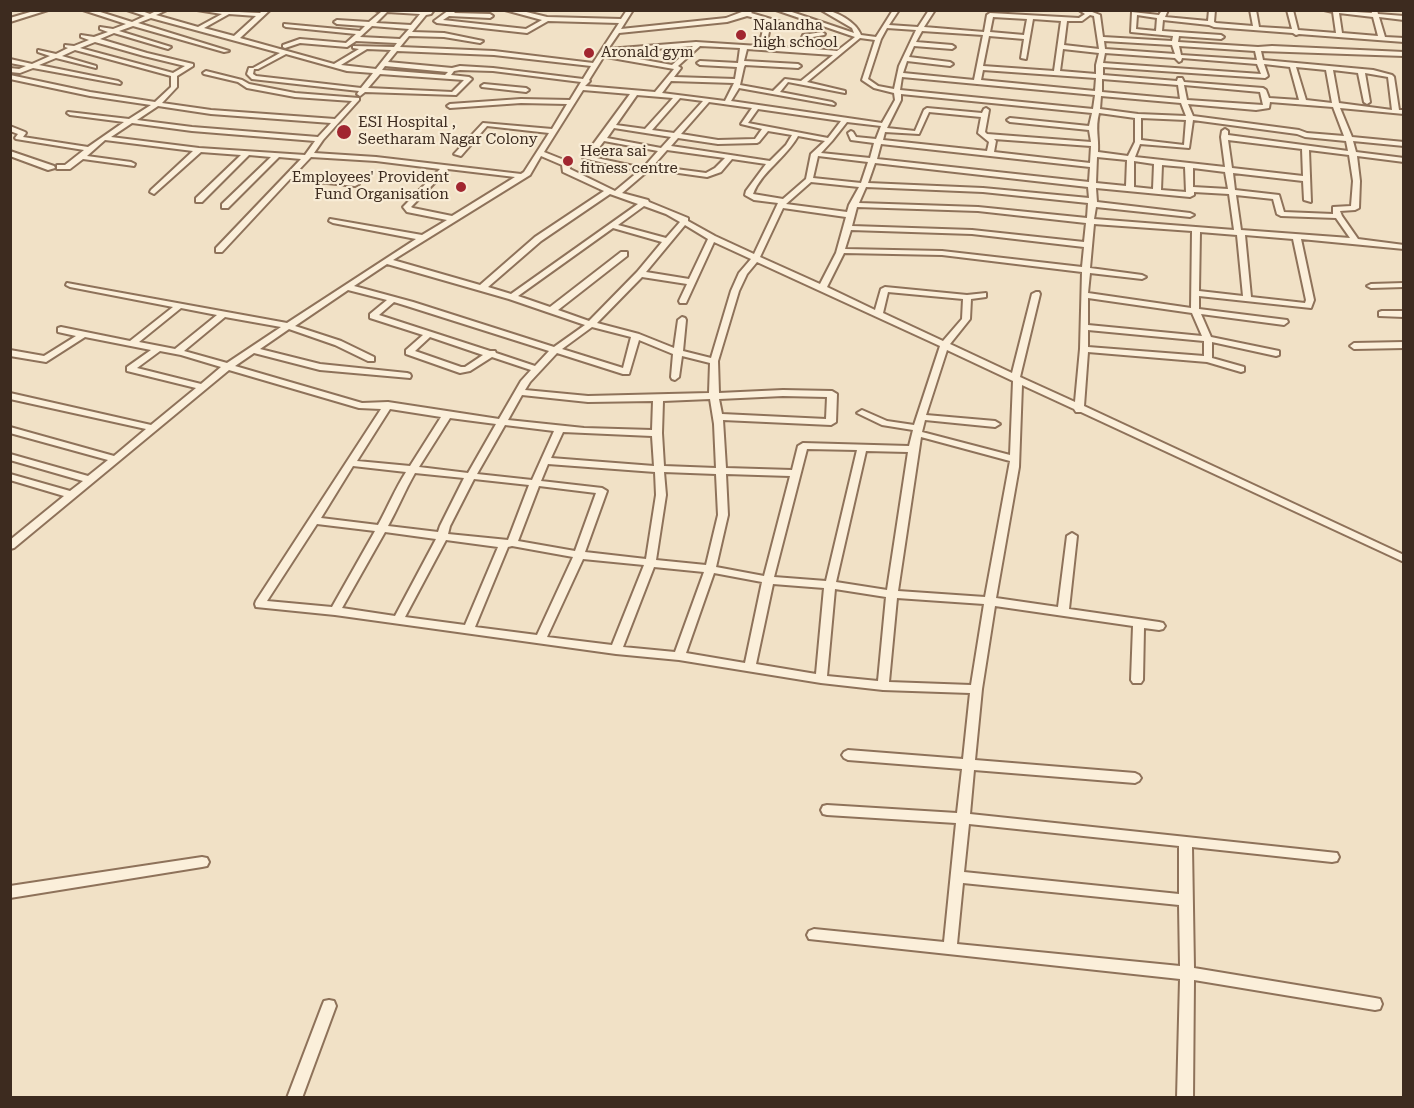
<!DOCTYPE html>
<html>
<head>
<meta charset="utf-8">
<style>
  body { margin:0 }
  #map { position:relative; width:1414px; height:1108px; overflow:hidden; background:#f1e1c6; font-family:"Roboto Serif",serif }
  canvas { display:block }
  .frame { position:absolute; inset:0; border:12px solid #3d2b1f; pointer-events:none }
</style>
</head>
<body>
<div id="map">
<canvas width="1414" height="1108"></canvas>
<div class="frame"></div>
</div>
<script>
const ctx = document.querySelector('canvas').getContext('2d');
ctx.lineJoin = 'round';
function trace(path, color, width, dash) {
  ctx.strokeStyle = color;
  ctx.lineWidth = width;
  ctx.lineCap = dash ? 'butt' : 'round';
  ctx.setLineDash(dash || []);
  ctx.stroke(path);
}
function fill(path, color) {
  ctx.fillStyle = color;
  ctx.fill(path, 'evenodd');
}
function drawText(font, color, halo, rows, align = 'center') {
  ctx.font = font + ' "Roboto Serif",serif';
  ctx.lineWidth = 4.5;
  ctx.setLineDash([]);
  ctx.textBaseline = 'middle';
  ctx.strokeStyle = halo;
  ctx.fillStyle = color;
  for (const [text, x, y, turn = 0] of rows) {
    ctx.save();
    ctx.translate(x, y);
    ctx.rotate((+turn || 0) * Math.PI / 180);
    ctx.textAlign = isNaN(turn) ? turn : align;
    if (halo) ctx.strokeText(text, 0, 0);
    ctx.fillText(text, 0, 0);
    ctx.restore();
  }
}
const minor = new Path2D(`
  M37 10H48L10 22V18Z
  M83 10H94L132 22 145 16 127 10H139L150 14 158 10H167L156 15 198 27 222 14 197 10 260 13 263 10H270L240 38 334 64 359 49 353 48V46L394 47 397 43 356 41 347 47 300 43 285 48 283 47V45L300 39 346 43 356 34 286 27 284 26V24L360 31 365 26 337 24 334 22 337 20 369 22 381 12 375 10H434L431 14 426 15 412 32 444 33 483 41 480 43 444 37 409 36 400 47 494 51 593 63 619 23 548 21 527 33 437 23 434 21 449 10H457L454 13 490 14 493 16 490 18 449 16 443 20 526 29 542 20 505 10H518L547 17 621 19 627 10H633L621 29 726 18 747 10H754L751 13 781 22 770 27 766 46 797 48 803 35 822 32 825 34 824 35 807 38 803 48 837 51 855 37 776 10H786L854 33 852 28 821 10C836 10 856 22 861 35L876 37 893 10H899L889 25 918 27 929 10H935L924 27 984 32 987 15 990 13 1079 18 1085 14 1079 10H1087L1100 15 1103 37 1172 41 1173 36 1131 32 1132 12 1159 15 1162 10H1168L1165 17 1208 21 1209 10H1215L1214 22 1216 23 1253 26 1250 10H1256L1259 27 1292 29 1287 10H1293L1298 30 1336 33 1333 12 1324 10 1372 13 1371 10H1377L1378 14 1404 16V20L1379 17 1385 37 1404 38V42L1299 34 1296 35 1293 33 1214 27 1209 25 1163 20 1162 31 1221 35 1224 37 1221 39 1179 36 1178 42 1258 47 1272 46 1404 52V56L1261 51 1263 60 1373 70 1392 75 1394 77 1399 110H1404V114L1340 108 1352 137 1404 142V146L1353 141 1356 152 1404 158V162L1357 156 1360 181 1359 208 1355 210 1340 211 1342 216 1358 239 1404 245V249L1301 239 1314 300 1311 308 1199 296V309L1287 320 1288 322 1284 325 1201 314 1211 337 1279 351V355L1276 356 1212 342V358L1244 367V371L1241 372 1207 362 1088 352 1084 406 1404 555V562L1081 412H1076L1074 409 1022 385 1019 467 996 598 1058 607 1067 536 1072 533 1077 536 1069 609 1159 622 1163 623 1165 626 1163 629 1159 630 1144 628 1143 680 1141 683H1133L1131 680 1133 626 995 606 982 689 975 760 1135 773 1139 775 1141 778 1139 781 1135 783 974 770 970 814 1337 853 1339 857 1337 861 1332 862 1192 847 1194 968 1375 998 1380 999 1382 1004 1380 1009 1375 1010 1194 980 1193 1098H1177L1180 979 809 939 807 935 809 931 814 929 944 942 956 823 827 815 823 814 821 810 823 806 827 805 957 813 962 769 848 760 844 758 842 755 844 752 848 750 963 759 970 693 883 690 821 683 679 660 616 654 335 615 256 607 255 604 256 601 381 409 359 408 229 370 14 548 10 549V540L64 496 10 480V474L70 491 83 481 10 460V454L88 476 108 460 10 433V427L114 456 146 429 10 399V393L151 425 196 388 127 371V367L151 350 85 337 46 362 10 356V350L44 356 76 336 58 332V328L61 327 130 341 173 307 70 287 66 285 67 283 287 323 416 239 333 223 329 221 330 219 422 235 447 220 407 212 403 207 440 169 376 161 311 157 294 175 355 182 359 184 355 186 290 179 222 252H216V248L301 159 279 157 228 208H222V204L271 157 249 155 202 202H196V198L241 155 201 152 154 194 150 192 151 190 193 151 105 140 87 156 131 162 135 164 134 166 83 159 70 169H57V165H65L84 150 16 139 15 138 18 134 10 131V126L25 132 26 133 23 137 88 147 124 122 70 115 67 113 68 112 129 119 151 105 90 96 10 79V75L90 92 155 102 171 87V76L75 50 62 56 96 66V68L56 58 39 65 118 81 121 83 120 84 33 68 20 73 10 72V68L19 69 26 66 10 63V59L32 64 50 56 38 52V50L56 54 68 48 65 47V45L74 46 89 40 81 37V35L94 37 108 32 100 29V27L113 29 126 24ZM387 12 420 14 411 25 376 23ZM1339 13 1373 17 1378 36 1342 33ZM229 14 256 16 234 36 204 28ZM1090 15 1094 16 1099 49 1064 45 1067 21H1082ZM1137 15 1157 18 1156 31 1136 29ZM747 16 772 22 764 26 759 46 696 42 608 49 619 33 727 22ZM993 17 1027 19 1024 35 990 32ZM151 18 280 53 253 68H249L247 74 252 79 359 91 357 94 360 96 365 92 456 95 472 79 469 77 451 75 454 71 460 70 493 71 581 82 570 100 521 99 450 104 447 106 450 108 521 103 567 104 552 129 483 123 454 154 461 156 487 126 549 133 524 172 521 174 376 157 314 153 323 140 359 100V98L295 93 249 84 242 80 206 71 203 73 204 74 238 82 247 88 295 97 352 101 335 119 211 110 162 103 177 87V76L193 66V64L147 53 100 39 114 33 168 49 171 47 119 31 133 26 224 52 229 51 138 23ZM1033 19 1061 21 1054 71 983 66 989 36 1024 39 1021 58 1026 59ZM372 26 409 29 400 39 360 37ZM887 28 916 30 899 66 894 89 878 86 868 79 881 39ZM922 31 983 35 974 80 903 73 907 61 950 66 953 64 950 62 909 57 914 46 952 49 955 47 952 45 916 42ZM860 38 875 40 862 80 874 88 894 93 895 100 882 123 731 101 739 88 834 105 835 104 832 102 780 92 788 82 845 93V91L807 82ZM1104 41 1172 45 1175 54 1105 49ZM95 42 144 56 185 66 173 73 80 48ZM693 46 672 65 606 53ZM700 46 740 48 738 63 700 61 697 63 700 65 737 67 735 79 674 77 681 68 678 66ZM1179 46 1255 51 1257 60 1181 55ZM367 49 391 50 376 69 341 65ZM747 49 833 55 801 81 785 79 773 91 740 85 744 67 745 65 798 68 801 66 798 64 744 61ZM1063 49 1099 53 1096 65V74L1060 71ZM397 51 494 55 591 66 583 79 493 68 460 66 452 68 388 62ZM1105 53 1175 58 1179 62 1181 61 1182 58 1257 64 1261 74 1103 63ZM286 54 347 71 373 73 361 88 256 76 253 74 254 69H258ZM604 56 606 57 674 69 655 92 585 86 590 81 589 80ZM1264 64 1290 67 1299 100 1269 98 1266 90 1263 88 1184 82 1182 78H1178L1177 81 1103 75V67L1265 78 1268 76ZM385 66 448 72 445 75 382 70ZM1296 67 1326 70 1332 103 1306 100ZM983 70 1096 78 1095 91 981 80ZM1333 70 1358 73 1364 102 1367 104 1370 102 1365 73 1388 77 1392 110 1339 103ZM380 74 464 80 452 92 368 88ZM902 77 1095 95 1093 109 900 90ZM1102 79 1178 85 1180 99 1102 92ZM671 81 734 83 725 101 662 93ZM1184 85 1260 92 1263 105 1187 100ZM583 90 630 94 583 158 639 171 615 191 570 169 569 162 544 152ZM901 94 1092 113 1089 126 1010 118 1007 120 1010 122 1089 130 1091 142 987 134 985 132 989 110 986 108 984 109 982 113 927 108 924 110 915 131 887 128 901 100ZM637 95 673 98 645 129 616 125ZM1101 96 1181 103 1186 116 1138 114 1100 109ZM680 98 703 101 674 133 652 130ZM709 102 752 108 741 124 762 129 755 139 718 140 681 134ZM1270 102 1333 107 1344 136 1307 133 1299 130 1193 116 1188 104 1256 110 1269 108ZM158 106 211 114 331 123 318 137 192 127 137 120ZM758 109 841 121 828 138 748 123ZM929 112 981 117 978 133 989 142 987 151 883 140 885 132 919 134ZM1099 113 1135 118V142L1128 156 1098 152C1099 137 1095 129 1099 113ZM1141 118 1186 120 1184 145 1141 140ZM1193 120 1297 134 1305 137 1346 141 1348 151 1228 135V131L1225 129 1222 131 1221 137 1225 167 1135 157 1140 144 1189 148ZM847 122 881 126 876 139 856 137 853 132 851 131 848 133 851 140 874 143 870 158 821 153 832 141ZM132 123 192 131 315 141 305 155 199 148 111 137ZM614 128 671 137 661 148 607 138ZM768 131 792 135 786 145 770 161 671 146 678 138 718 144 757 143 759 142ZM798 136 825 141 811 154 806 179 783 199 753 194C762 171 786 158 798 136ZM994 139 1091 146 1090 163 994 152 996 141ZM1228 140 1302 149 1303 176 1232 168ZM604 141 658 151 643 168 592 157ZM881 144 1090 167 1089 182 877 159ZM667 150 725 158 715 168 706 173 653 166ZM1309 150 1349 155 1353 181 1351 206 1333 207V214L1284 212 1279 195 1235 190 1233 173 1303 181 1304 200 1311 202ZM541 156 562 165 563 172 604 191 535 237 480 285 393 260 530 175ZM818 156 868 162 861 183 813 178ZM1097 157 1127 160 1126 186 1096 183ZM732 159 766 164 746 191 745 195 754 200 778 203 754 254 715 236 688 221V218L649 202 648 200 622 193 650 169 707 177 721 172ZM1134 161 1154 164 1153 189 1134 187ZM875 163 1088 187 1089 198 983 188 868 183ZM1162 165 1185 167 1186 192 1161 190ZM1193 168 1225 172 1228 189 1193 187ZM448 169 515 177 452 216 413 208 411 207ZM811 182 859 187 849 205 847 212 786 204ZM866 187 983 192 1088 203 1087 218 978 207 859 203ZM1096 188 1190 197 1194 195V192L1229 194 1234 230 1094 219 1096 207 1190 217 1194 215 1190 213 1097 202ZM610 194 638 204 511 294 488 287 541 241ZM1236 195 1273 199 1277 214 1281 216 1336 218 1350 238 1241 230ZM644 206 666 214 680 222 666 238 618 225ZM857 207 978 211 1086 223 1084 242 972 230 852 226ZM783 208 846 217 836 253 820 284 760 257ZM1094 224 1192 231 1191 308 1088 293 1090 273 1142 279 1146 277 1142 275 1090 268ZM685 225 708 239 689 279 646 272ZM613 228 662 242 637 272 589 321 558 310 627 256V252H621L550 307 518 296ZM851 230 972 234 1084 247 1082 267 942 251 845 249ZM1200 232 1237 235 1243 296 1199 291ZM1245 235 1293 239 1306 300 1305 303 1251 297ZM714 242 751 259 739 273 731 291 711 358 683 351 686 320 685 318 682 317 678 320 674 348 639 334 597 323 642 277 687 284 679 301 680 303H686ZM844 253 942 255 1082 272 1080 349 1075 402 1020 377 1040 294 1039 292H1036L1032 294 1012 373 950 344 970 319 971 299 986 297V293L967 295 885 287 881 289 875 310 827 287ZM757 262 940 346 914 425 887 421 862 410 857 413 882 425 913 430 909 446 803 443 798 446 792 470 726 468 723 420 831 425 836 422 837 394 832 391 783 390 719 393 718 361 739 291 747 274ZM387 264 509 299 585 325 554 347 413 302 354 286ZM348 290 387 300 370 314V318L423 335 406 350V354L460 373 470 371 492 357 531 370 521 381 499 419 388 402 362 403 235 366 254 353 320 370 410 378 411 376 410 374 407 373 320 364 260 349 289 329 335 345 368 361H374V357L341 341 295 326ZM888 292 963 299 962 319 943 341 883 313ZM1088 298 1192 313 1202 336 1088 325ZM394 302 407 306 549 351 535 366 496 353 495 351H490L379 315ZM181 308 217 315 175 349 139 342ZM225 317 281 327 227 363 184 351ZM592 327 631 337 623 368 562 349ZM1088 330 1204 341V356L1088 347ZM430 337 483 355 465 367H461L415 351ZM639 340 673 354 671 377 672 379 675 380 679 377 682 356 710 363 709 393 588 396 525 390 530 382 557 353 623 374H629ZM947 350 1013 381 1010 455 922 432 925 420 995 427 1000 424 995 421 926 415ZM160 351 181 355 221 367 201 384 137 368ZM522 395 588 402 653 401 652 430 584 428 508 420ZM783 396 827 397 826 419 722 414 719 399ZM710 399 714 424 716 468 664 466 662 433 663 401ZM390 409 441 417 410 466 357 461ZM450 418 496 424 468 473 419 467ZM505 425 554 431 532 480 477 474ZM563 432 652 436 654 466 551 458ZM921 437 1010 461 985 597 898 591ZM807 449 857 450 826 581 774 577ZM866 451 908 452 887 590 836 582ZM548 464 655 472 656 495 646 559 585 552 607 491 602 488 541 481ZM353 466 406 472C395 489 388 507 378 525L321 518ZM664 472 716 474 718 515 706 565 656 560 666 495ZM415 473 464 478 440 526 438 532 388 526C398 508 405 490 415 473ZM726 474 790 476 764 576 716 567 728 515ZM474 479 529 485 508 540 448 534 450 526ZM539 486 596 493 575 551 518 541ZM317 524 375 531 332 607 267 601ZM385 532 436 539 395 616 342 608ZM446 540 498 547 465 625 405 617ZM512 546 573 557 537 635 475 627 508 547ZM583 559 644 565 612 645 547 637ZM654 567 704 572 675 652 623 647ZM714 573 762 582 745 663 686 653ZM773 584 824 588 816 674 756 664ZM835 589 886 597 878 681 827 676ZM897 598 984 604 971 685 889 682ZM969 824 1179 846V894L964 872ZM963 883 1179 905 1180 966 957 944Z
  M484 84 526 88 529 90 526 92 482 87 481 86Z
  M10 151 54 166 55 168 48 170 10 156Z
  M1404 283V287L1371 288 1367 286 1371 284Z
  M1382 311H1404V317L1379 316V312Z
  M1404 342V348L1354 349 1350 346 1354 343Z
  M202 857 207 858 209 862 207 866 202 867 10 898V886Z
  M329 1000 334 1001 336 1006 302 1098H287L322 1006 324 1001Z`);
const markers = [
  [741,35,6,"#a12630"],
  [589,53,6,"#a12630"],
  [344,132,8,"#a12630"],
  [568,161,6,"#a12630"],
  [461,187,6,"#a12630"]
];
const farPoinames = [
  ["Nalandha",753,26],
  ["high school",753,43],
  ["Aronald gym",601,53],
  ["ESI Hospital ,",358,123],
  ["Seetharam Nagar Colony",358,140],
  ["Heera sai",580,152],
  ["fitness centre",580,169],
  ["Employees' Provident",449,178,"right"],
  ["Fund Organisation",449,195,"right"]
];
trace(minor, '#8e725a', 4);
fill(minor, '#fbefda');
for (const [x, y, r, color] of markers) {
  const dot = new Path2D();
  dot.arc(x, y, r, 0, 2 * Math.PI);
  ctx.fillStyle = color;
  ctx.fill(dot);
  trace(dot, '#f8ecd6', 2);
}
drawText('15px', '#3d2b1f', '#f8ecd6', farPoinames, 'left');
</script>
</body>
</html>
